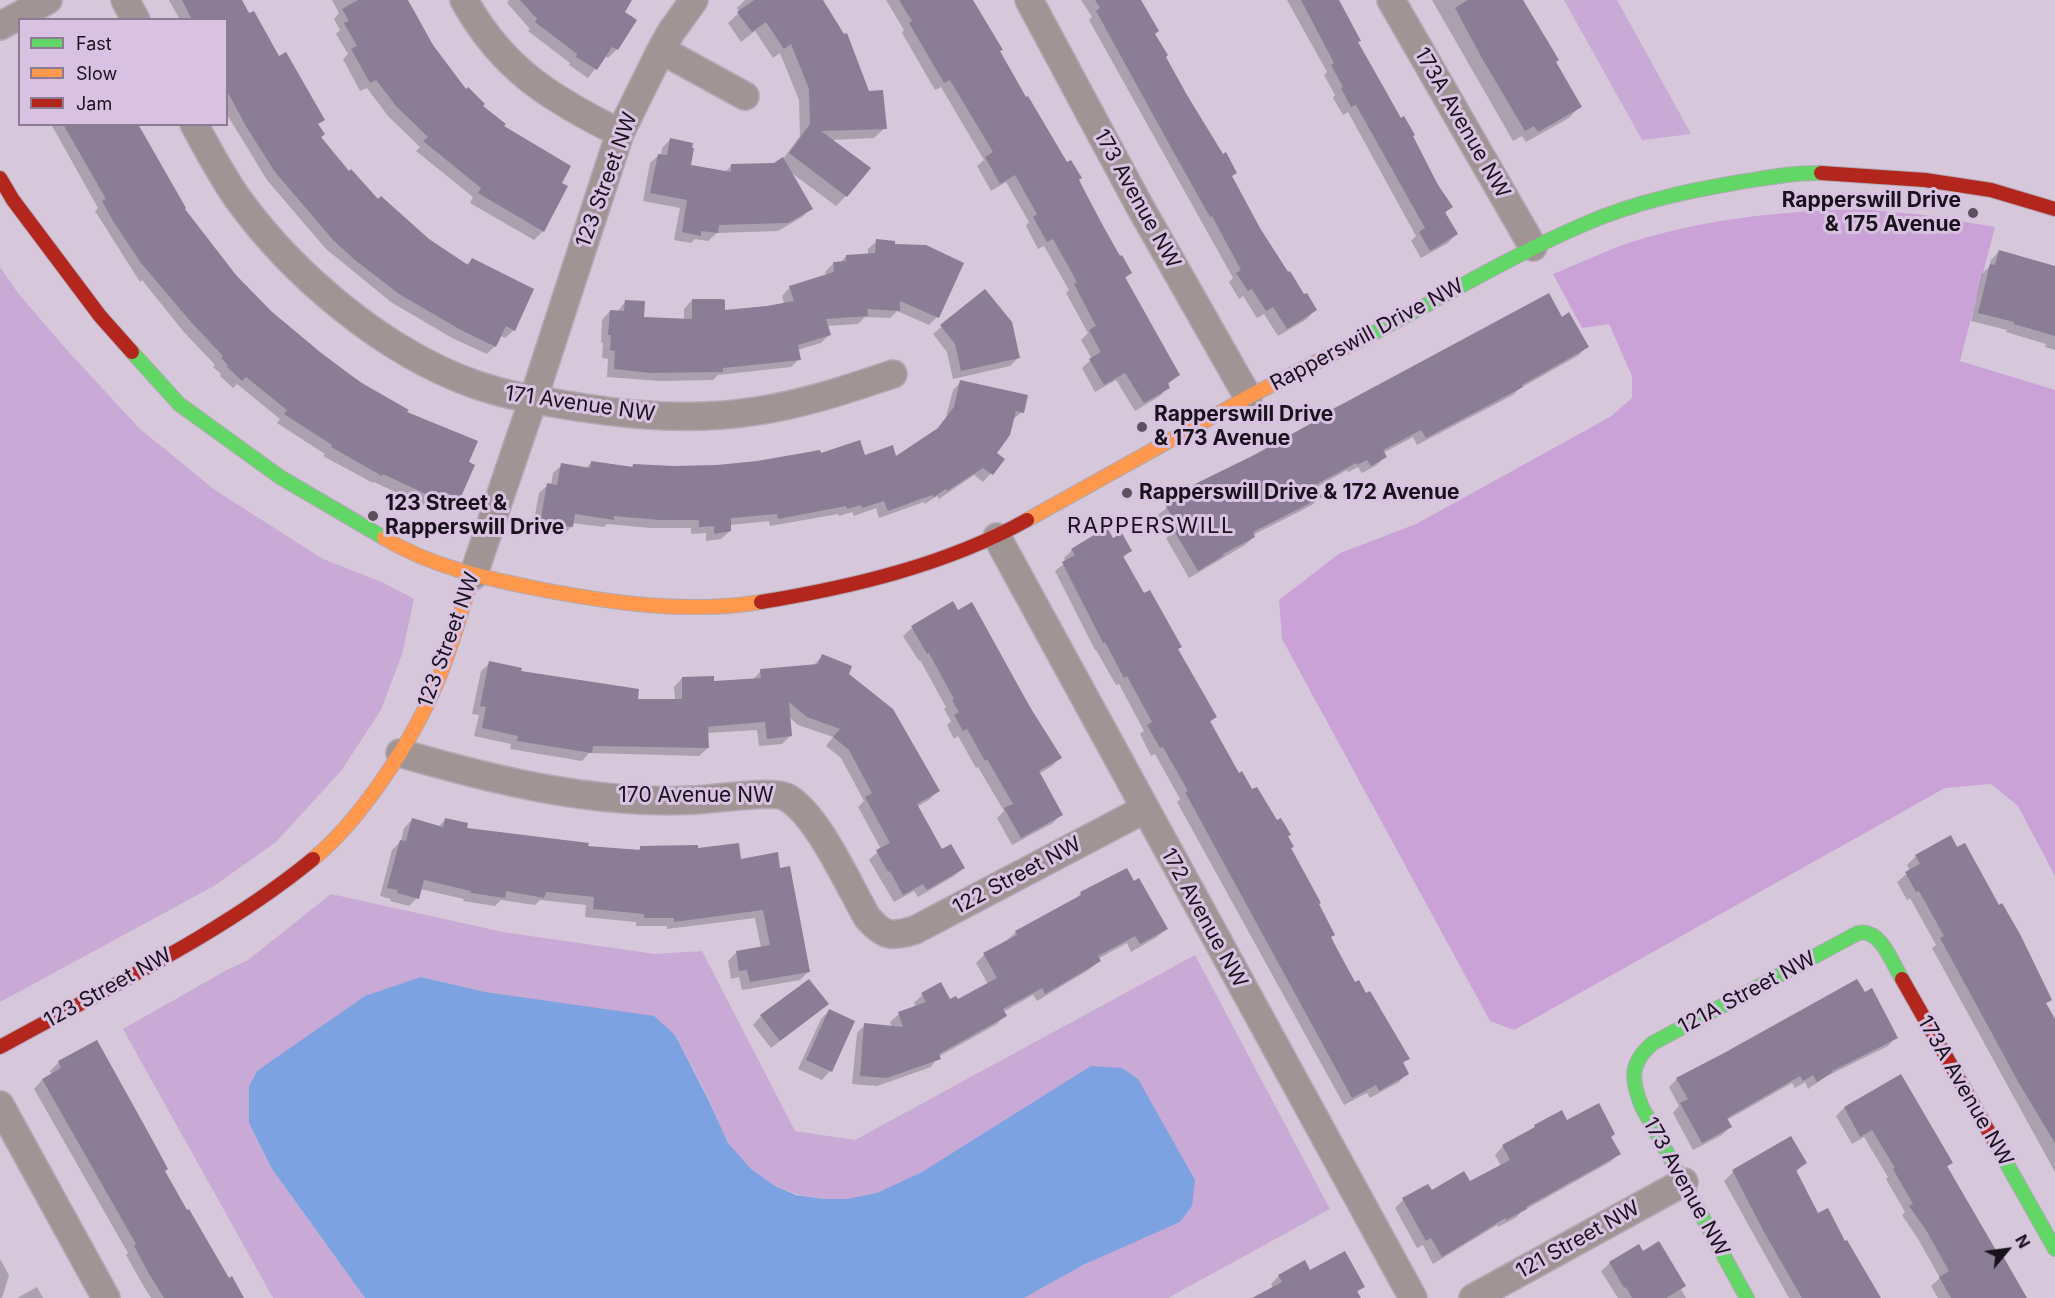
<!DOCTYPE html>
<html>
<head>
<meta charset="utf-8">
<style>
  body { margin:0 }
  #map { position:relative; width:2055px; height:1298px; overflow:hidden; background:#d6c8da; font-family:Inter,sans-serif }
  canvas { display:block }
  .legend { position:absolute; left:18px; top:18px; width:210px; height:108px; box-sizing:border-box; background:#d9c1e1; border:2px solid #8c7b92; margin:0; padding:8px 10px; list-style:none; font-size:18px; color:#19111c }
  .legend li { display:flex; align-items:center; gap:12px; height:30px }
  .legend b { width:30px; border:2px solid #8c7b92 }
  .north { position:absolute; left:1977px; top:1220px; width:60px; height:60px; -webkit-text-stroke:4px #d9c1e1; paint-order:stroke; rotate:61deg; font-size:16px; font-weight:700; line-height:24px; text-align:center; color:#19111c }
  .north::after { content:''; display:block; margin:auto; width:21px; height:27px; background:#19111c; clip-path:polygon(50% 0,100% 100%,50% 72%,0 100%) }
</style>
</head>
<body>
<div id="map">
<canvas width="2055" height="1298"></canvas>
<ul class="legend">
<li><b style="height:8px;background:#63d668"></b>Fast</li>
<li><b style="height:8px;background:#ff974d"></b>Slow</li>
<li><b style="height:8px;background:#b3261e"></b>Jam</li>
</ul>
<div class="north">N</div>
</div>
<script>
const ctx = document.querySelector('canvas').getContext('2d');
ctx.lineJoin = 'round';
function fill(path, color) {
  ctx.fillStyle = color;
  ctx.fill(path, 'evenodd');
}
function trace(path, color, width, dash) {
  ctx.strokeStyle = color;
  ctx.lineWidth = width;
  ctx.lineCap = dash ? 'butt' : 'round';
  ctx.setLineDash(dash || []);
  ctx.stroke(path);
}
function drawText(font, color, halo, rows, align = 'center') {
  ctx.font = font + ' Inter,sans-serif';
  ctx.lineWidth = 6;
  ctx.setLineDash([]);
  ctx.textBaseline = 'middle';
  ctx.strokeStyle = halo;
  ctx.fillStyle = color;
  for (const [text, x, y, turn = 0] of rows) {
    ctx.save();
    ctx.translate(x, y);
    ctx.rotate((+turn || 0) * Math.PI / 180);
    ctx.textAlign = isNaN(turn) ? turn : align;
    if (halo) ctx.strokeText(text, 0, 0);
    ctx.fillText(text, 0, 0);
    ctx.restore();
  }
}
const green = new Path2D(`
  M1564 0H1617L1691 134 1642 140Z
  M0 267 18 293 65 348 140 429 215 490 323 559 384 583 414 599 402 654 381 710 341 771 276 842 214 886 0 1002Z
  M331 894 503 932 655 954 702 951 795 1131 855 1140 1195 955 1330 1209 1168 1298H1024L1085 1264 922 1172C907 1179 892 1189 876 1194 822 1209 758 1193 728 1142 721 1130 717 1117 711 1104 700 1081 687 1058 675 1035L552 1003 485 992 421 977 257 1071 249 1086V1123L272 1169 365 1298H273L123 1029 225 971 248 960Z`);
const forest = new Path2D(`
  M1860 209 1924 215 1995 227 1960 361 2055 390V876L2018 806 1991 784 1945 788 1514 1030 1490 1021 1282 639 1279 600 1340 553 1416 524 1610 417 1632 398V376L1609 324 1582 328 1553 274C1581 263 1609 249 1638 240 1711 218 1785 211 1860 209Z`);
const water = new Path2D(`
  M421 977 485 992 654 1016 675 1035 710 1103 728 1143 751 1169 775 1186 796 1195 823 1199H847L877 1193 922 1172 1091 1066 1122 1068 1138 1079 1195 1180 1192 1206 1180 1222 1085 1264 1024 1298H365L272 1169 249 1123V1086L257 1071 365 996Z`);
const shadow = new Path2D(`
  M169 0H240L323 120 317 125 320 138 348 174 378 201 428 240 466 265 472 260 514 330 505 338 500 336 495 346 487 354 452 338 391 302 326 249 267 180 226 113V20H180Z
  M332 0H406L432 46 466 91 560 184 543 231 534 240 470 203 473 197 416 151 420 147 388 116 367 88 360 91 343 59 348 54 336 34 340 30 334 19 339 13Z
  M509 0H626L623 12 635 20 617 49 608 58 605 56 588 78 569 65 570 63 528 31 530 29 507 3Z
  M745 0H821L885 128 874 138 831 140 846 196 836 206 789 171 811 208 802 217 778 231 717 233 708 241 695 239 691 243 674 240 680 208 643 201 650 163 659 155 661 156 662 148 670 140 689 166 725 172 731 166 774 164 783 159 800 136 799 100 780 53 773 58 755 31 741 42 728 23 740 12 737 8Z
  M886 0H971L1025 99 1077 180 1119 258 1131 273 1125 279 1178 375 1167 385 1168 387 1160 396 1135 411 1116 380 1095 392 1082 368 1092 359 1081 340 1088 333 1066 293 1069 290 1044 246 1038 249 1026 226 1029 222 1006 182 991 191 977 166 984 160 941 87 935 90 902 33 904 30Z
  M1081 0H1135L1164 57 1259 228 1304 296 1315 310 1307 319 1278 336 1264 314 1257 318 1243 296 1239 299 1229 282 1233 278 1089 20 1092 17Z
  M1287 0H1337L1357 43 1451 207 1444 214 1456 234 1448 243 1421 258 1411 241 1416 236 1348 112 1343 115 1333 98 1335 95 1324 75 1327 72Z
  M1432 0H1522L1580 106 1569 118 1526 142 1522 136 1513 141Z
  M51 124H136L183 209 235 276 270 313 319 353 405 413 467 463 459 498 451 506 441 502 434 510 374 482 373 483 323 456 325 454 277 423 280 419 237 384 233 388 220 376 221 374 213 367 215 365 183 331 142 280 140 282 95 211 98 208Z
  M877 241 937 317 929 325 897 311 890 318 865 317 858 324 826 326 829 335 821 343 797 350 799 359 791 367 718 375 713 380 660 381 607 377 608 359 602 358 603 343 601 342 602 320 610 311 617 312 625 302 642 319 684 320V309L692 300 723 312 784 304 782 296 790 287 826 276 825 272 834 263H840L846 256 868 255V249Z
  M1999 251 2055 267V350L2045 347 2046 344 2006 332 2007 330 1971 321 1982 274 1989 267 1991 260Z
  M984 291 1018 358 1010 366 953 379 947 352 933 334Z
  M1562 319 1587 346 1579 355 1519 389 1513 395 1417 445 1413 437 1383 453 1385 457 1377 465 1362 473 1358 467 1348 472 1347 470 1315 488 1320 497 1312 505 1253 535 1254 537 1245 545 1189 578 1166 538 1170 535 1158 515 1194 486 1255 456 1323 419 1328 413Z
  M961 382 1022 412 1012 420 995 453 1003 460 983 482 974 475 939 499 937 496 925 504 924 502 879 518 876 508 854 516 852 512 839 516 838 514 770 526 769 521 730 525V531L721 539 706 541V533L691 534V528H651L607 524 604 527 572 523V526L563 535 532 531 539 493 548 485H551L553 473 562 465 585 469 591 463 630 468 633 465 717 467 820 455 896 458 935 432 946 417 953 390Z
  M1112 540 1130 551 1123 558 1215 717 1209 723 1238 775 1287 837 1290 849 1317 905 1330 938 1354 984 1408 1058 1402 1064 1407 1074 1399 1082 1370 1098 1367 1093 1344 1105 1177 802 1180 799 1155 754 1151 756 1140 734 1144 731 1119 684 1116 685 1096 650H1095L1055 571 1066 562 1064 558 1072 550Z
  M952 603 1029 708 1060 758 1052 766 1039 774 1061 814 1053 823 1012 845 997 818 1004 811 978 767 976 768 958 736 954 739 947 725 951 721 944 709 946 707 920 660 919 661 903 636 912 628Z
  M822 656 847 675 938 791 930 799 917 807 941 851 963 868 954 876 918 897 914 891 894 902 869 860 881 849 858 807 864 801 841 758 826 746 833 737 798 725 789 717 791 735 782 744 759 746 757 730 707 733 708 748 699 756 589 753 582 761 510 749 511 744 474 736 479 715 472 714 481 671 490 663 519 673 637 700H675L674 687 682 678 713 683 753 679 761 671 813 666Z
  M446 819 465 829 587 847 637 851 641 848 696 849 779 870 808 972 800 980 742 990 739 977 731 979 728 961 737 952 761 948 755 918 667 929V926H636V922L585 917 586 905 540 900 535 905 501 900 495 906 463 901 464 899 420 889 417 898 409 906 390 901 391 899 380 896 392 850 401 841 404 828 412 820 438 827Z
  M1916 856 2050 1000 2045 1004 2055 1021V1172L1932 948 1936 945 1910 898 1907 900 1897 882 1910 871 1907 865Z
  M1081 894 1166 929 1157 937 1131 952 1127 943 1098 959 1099 961 1090 969 1037 1001 1033 995 1003 1012 1005 1015 997 1024 938 1057 931 1067 877 1086 852 1084 857 1033 865 1025 892 1027 890 1022 899 1014 916 1007 914 1003 922 995 957 1001 988 984 976 963 984 955 1007 940 1016 932 1074 900Z
  M827 1004 771 1048 753 1025 761 1016Z
  M829 1011 830 1071 822 1080 798 1069 821 1019Z
  M1896 1037 1888 1046 1827 1076 1808 1089 1805 1082 1795 1088 1792 1083 1727 1120 1730 1127 1722 1135 1693 1150 1673 1113 1679 1106 1669 1087 1677 1079Z
  M96 1042 164 1172 228 1280 242 1298H151L140 1280 126 1255 128 1253 34 1089 42 1080 52 1075 50 1071 59 1062Z
  M1900 1076 1952 1162 1946 1168 1997 1254 2026 1298H1938L1931 1286 1940 1278 1918 1239 1902 1215 1905 1212 1886 1179 1888 1177 1864 1137 1852 1144 1836 1116 1844 1108Z
  M1567 1122 1610 1138 1619 1154 1610 1162 1521 1212 1517 1217 1498 1227 1497 1225 1433 1264 1423 1245 1417 1248 1395 1208 1403 1200 1428 1186 1431 1193 1469 1183 1501 1166 1495 1155 1503 1146 1535 1127Z
  M1791 1138 1805 1163 1795 1173 1817 1215 1844 1243 1879 1298H1789L1724 1181 1733 1172Z
  M1642 1253 1685 1286 1681 1289 1686 1298H1618L1601 1271 1610 1263Z
  M0 1259 9 1275 2 1298H0Z
  M1310 1272 1363 1287 1356 1293 1359 1298H1254L1273 1288 1271 1284 1279 1276Z
  M37 1287 43 1298H17Z`);
const building = new Path2D(`
  M182 0H242L249 13 254 11 279 56 286 52 325 120 318 124 325 134 321 137 349 171 351 169 378 199 381 196 429 239 468 265 472 258 534 289 515 331 506 326 496 347 461 330 399 294 355 260 334 241 275 172 247 128 226 89V20H192Z
  M358 0H408L433 45 466 89 468 87 485 104 483 106 506 124 504 126 571 166 562 183 568 186 544 232 478 193 481 188 423 141 428 137 397 107 376 80 370 83 351 49 357 46 344 23 349 21 342 9Z
  M520 0H632L625 12 637 20 618 50 612 47 597 70 576 57 577 54 535 22 537 19Z
  M754 0H823L844 34 847 33 869 91 883 90 887 129 821 131 871 168 847 197 789 153 810 124 809 89 791 44 784 49 766 22 752 32 737 12Z
  M899 0H973L1003 50 1000 51 1026 97 1028 96 1067 162 1071 160 1082 178 1079 180 1102 224 1120 256 1122 255 1132 273 1125 277 1180 375 1168 383 1170 388 1144 403 1125 373 1104 385 1089 359 1101 352 1089 330 1096 326 1074 284 1077 282 1053 239 1047 242 1033 217 1037 214 1015 175 1000 184 985 157 993 152 950 80 944 83 909 23 912 21Z
  M1095 0H1141L1159 31 1155 34 1168 55 1166 57 1187 95 1223 154 1226 152 1237 173 1232 176 1260 228 1288 272 1290 271 1304 294 1307 293 1317 310 1287 329 1273 307 1266 311 1252 289 1248 291 1236 273 1241 270 1212 216 1210 217 1173 151 1096 11 1100 8Z
  M1301 0H1339L1361 41 1358 42 1401 118 1404 116 1415 135 1413 136 1438 185 1453 207 1445 212 1458 234 1430 251 1419 232 1425 228 1356 105 1351 107 1341 88 1343 87 1331 65 1334 63Z
  M1468 0H1523L1559 60 1556 62 1582 107 1538 132 1534 126 1525 131 1483 60 1455 8Z
  M63 124H138L186 208 185 209 236 275 271 311 320 352 360 382 409 410 407 412 478 441 469 462 475 465 460 499 447 493 443 502 383 474 382 476 331 447 332 445 284 414 287 410 246 377 242 381 227 367 228 365 221 358 223 356 191 322 141 263 113 221 102 201 106 199Z
  M670 138 693 143 692 148H694L691 165 731 172V164L774 163 783 157 813 209 788 223 719 225 718 233 701 231V236L682 232 687 200 650 193 658 154 667 155Z
  M876 239 895 241V244L926 245 964 263 939 318 900 301V311L867 309 868 316 826 319 831 335 798 345 801 360 723 368V372L650 373 614 369 615 351 610 350 611 335H608L610 310 624 311 625 300 645 301 644 317 692 319V299H722L725 300V310L767 306 794 301 789 286 834 272 833 262 846 261V255L875 253Z
  M1999 250 2055 266V336L2014 324V322L1978 313 1990 264 1995 265Z
  M985 289 1012 322 1020 358 961 371 955 344 940 325Z
  M1549 293 1562 317 1569 312 1589 347 1522 385 1523 387 1426 438 1421 430 1383 450 1387 457 1371 466 1367 460 1357 465 1356 463 1315 485 1322 497 1253 532 1255 537 1223 554V556L1198 571 1173 529 1178 526 1165 505 1194 488 1193 485 1254 455 1328 414 1327 412 1348 401Z
  M960 380 1028 395 1024 413 1016 411 1010 435 997 453 1005 459 993 475 983 468 947 491 946 489 934 497 932 495 888 511 884 501 862 508 861 505 847 509 846 506 778 519 777 514 731 518V531L714 534V526L699 527V520H660L614 516V520L575 514 573 527 540 523 547 483 557 485 561 463 590 468 591 461 633 467V464L673 466 717 465 757 461 820 450 821 453 860 440 865 455 893 445 896 456 938 428 954 407Z
  M1107 527 1113 538 1122 533 1132 551 1123 556 1144 593 1150 590 1182 647 1178 649 1217 717 1210 721 1239 773 1242 771 1252 789 1257 787 1277 820 1281 818 1291 835 1288 836 1294 847 1291 848 1321 903 1319 904 1335 935 1331 937 1335 945 1355 982 1359 980 1366 993 1370 991 1410 1059 1403 1062 1409 1074 1379 1091 1376 1085 1352 1098 1185 792 1188 791 1163 747 1160 748 1147 725 1152 722 1127 676 1124 678 1105 642 1103 643 1062 562 1075 555 1071 549Z
  M953 601 958 610 972 602 1030 707 1062 758 1039 771 1063 815 1021 838 1004 808 1013 804 987 759 985 761 967 729 963 731 954 715 959 712 952 700 954 699 929 653 927 654 911 626Z
  M822 654 852 666 849 674 893 709 940 791 917 804 942 849 951 844 965 868 927 890 923 884 903 895 890 871 888 872 876 850 890 843 865 797 872 793 849 750 833 737 840 729 807 717 789 702 792 736 767 739 765 722 716 726 708 727 709 748 593 746 592 753 517 741 518 736 482 728 486 707 480 706 489 661 522 668 521 671 639 689 638 699H682V677L714 676V681L761 678 760 669 818 664Z
  M412 818 443 827 445 818 468 823 467 828 589 843 588 846 640 850V846L698 845V848L739 843 741 859 778 852 780 868 790 866 810 972 750 982 747 970 739 971 736 951 770 945 763 910 674 922V918H644V914L593 909 594 897 546 892 544 898 506 891 505 898 471 893V891L424 880 419 899 397 893 398 890 387 888 400 840 406 841Z
  M1951 835 1957 847 1965 843 1999 905 2002 903 2020 934 2052 1000 2046 1003 2055 1019V1143L2020 1085 1940 938 1944 936 1919 891 1916 892 1905 872 1920 864 1915 855Z
  M1127 868 1134 881 1139 878 1168 929 1140 944 1135 936 1098 956 1101 961 1045 994 1042 988 1003 1009 1007 1016 939 1054 941 1059 887 1078 860 1076 864 1023 903 1027 898 1012 926 1002 921 993 941 982 950 999 956 996 958 999 997 978 983 953 1017 935 1015 931 1081 895 1080 892Z
  M809 979 829 1004 780 1041 760 1015Z
  M1857 979 1865 992 1872 988 1898 1038 1832 1071 1833 1072 1817 1082 1813 1075 1803 1081 1800 1076 1727 1118 1732 1127 1702 1143 1680 1103 1688 1099 1676 1078 1724 1053Z
  M829 1009 855 1021 832 1072 806 1060Z
  M97 1040 153 1141 168 1169 165 1171 187 1210 189 1209 229 1278 232 1276 244 1298H164L148 1272 134 1246 136 1244 42 1079 61 1068 58 1061Z
  M1901 1074 1953 1163 1947 1166 1997 1252 2000 1251 2027 1298H1951L1939 1277 1949 1271 1926 1230 1909 1206 1913 1204 1893 1169 1895 1168 1872 1130 1860 1137 1844 1107Z
  M1599 1103 1615 1134 1611 1137 1621 1154 1526 1207 1527 1209 1506 1220 1505 1218 1442 1257 1431 1238 1426 1241 1402 1198 1428 1184 1432 1190 1464 1171 1470 1181 1510 1160 1502 1145 1535 1127 1534 1125 1562 1110 1567 1120Z
  M1791 1136 1807 1163 1796 1170 1818 1213 1828 1208 1845 1241 1847 1240 1881 1298H1802L1764 1232 1732 1170Z
  M1659 1241 1686 1286 1666 1298H1632L1626 1287 1624 1288 1609 1262 1639 1244 1643 1251Z
  M1345 1251 1365 1287 1357 1291 1361 1298H1252L1282 1282 1278 1275 1305 1260 1310 1270Z`);
const street = new Path2D(`
  M125 0 136 20
  M464 0C502 69 551 99 620 133
  M1029 0 1139 205 1248 397
  M1391 0 1533 247
  M0 26 48 0
  M661 50 745 96
  M194 124C208 150 221 175 238 199 294 276 384 352 474 384 510 397 548 402 585 408 642 417 700 420 757 411 804 404 848 389 893 374
  M997 537 1413 1298
  M473 576 533 400 620 133 661 50 671 32 694 0
  M400 753C496 781 595 805 696 800 714 799 773 790 786 797 817 813 849 886 867 917 884 937 891 937 915 930L1145 809
  M0 1105 106 1298
  M1473 1298 1684 1182`);
const fast = new Path2D(`
  M1356 342C1434 303 1507 257 1587 223 1636 202 1687 191 1740 182 1767 178 1794 172 1821 173
  M132 352 179 404 280 477 384 538
  M1994 1141 2055 1249
  M1747 1298 1642 1107C1631 1080 1629 1063 1653 1043L1858 933C1881 928 1892 963 1902 979`);
const slow = new Path2D(`
  M1027 520 1248 397 1356 342
  M384 538C432 567 485 578 539 589 612 603 687 614 761 602
  M313 859C362 819 414 738 438 680 452 646 461 610 473 576`);
const jam = new Path2D(`
  M1821 173 1925 180 1991 190 2055 209
  M0 178 13 200 100 316 132 352
  M761 602C852 587 946 565 1027 520
  M1902 979 1994 1141
  M0 1047C106 988 219 936 313 859`);
const markers = [
  [1973,213,6,"#5b515e"],
  [1142,427,6,"#5b515e"],
  [1127,493,6,"#5b515e"],
  [373,516,6,"#5b515e"]
];
const streetNames = [
  ["173A Avenue NW",1462,123,60],
  ["123 Street NW",607,180,-70],
  ["173 Avenue NW",1137,199,61],
  ["Rapperswill Drive NW",1367,335,-28],
  ["171 Avenue NW",580,404,8],
  ["123 Street NW",449,640,-70],
  ["170 Avenue NW",696,796],
  ["122 Street NW",1017,876,-28],
  ["172 Avenue NW",1204,918,61],
  ["123 Street NW",108,988,-29],
  ["121A Street NW",1747,993,-28],
  ["173A Avenue NW",1965,1091,60],
  ["173 Avenue NW",1686,1187,61],
  ["121 Street NW",1578,1240,-29]
];
const poiNames = [
  ["Rapperswill Drive",1961,201,"right"],
  ["& 175 Avenue",1961,225,"right"],
  ["Rapperswill Drive",1154,415],
  ["& 173 Avenue",1154,439],
  ["Rapperswill Drive & 172 Avenue",1139,493],
  ["123 Street &",385,504],
  ["Rapperswill Drive",385,528]
];
const neighbourhoodNames = [
  ["RAPPERSWILL",1151,526]
];
fill(green, '#c9a9d5');
fill(forest, '#caa2d8');
fill(water, '#7da2e1');
fill(shadow, '#0003');
fill(building, '#8a7d95');
trace(street, '#b3a9b6', 30);
trace(fast, '#b3a9b6', 16);
trace(slow, '#b3a9b6', 16);
trace(jam, '#b3a9b6', 16);
trace(street, '#a09594', 27);
trace(fast, '#63d668', 14);
trace(slow, '#ff974d', 14);
trace(jam, '#b3261e', 14);
for (const [x, y, r, color] of markers) {
  const dot = new Path2D();
  dot.arc(x, y, r, 0, 2 * Math.PI);
  ctx.fillStyle = color;
  ctx.fill(dot);
  trace(dot, '#d9c1e1', 2);
}
drawText('21px', '#19111c', '#d9c1e1', streetNames);
drawText('bold 21px', '#19111c', '#d9c1e1', poiNames, 'left');
ctx.letterSpacing = '1.5px';
drawText('22px', '#19111c', '#d9c1e1', neighbourhoodNames);
ctx.letterSpacing = '0px';
</script>
</body>
</html>
